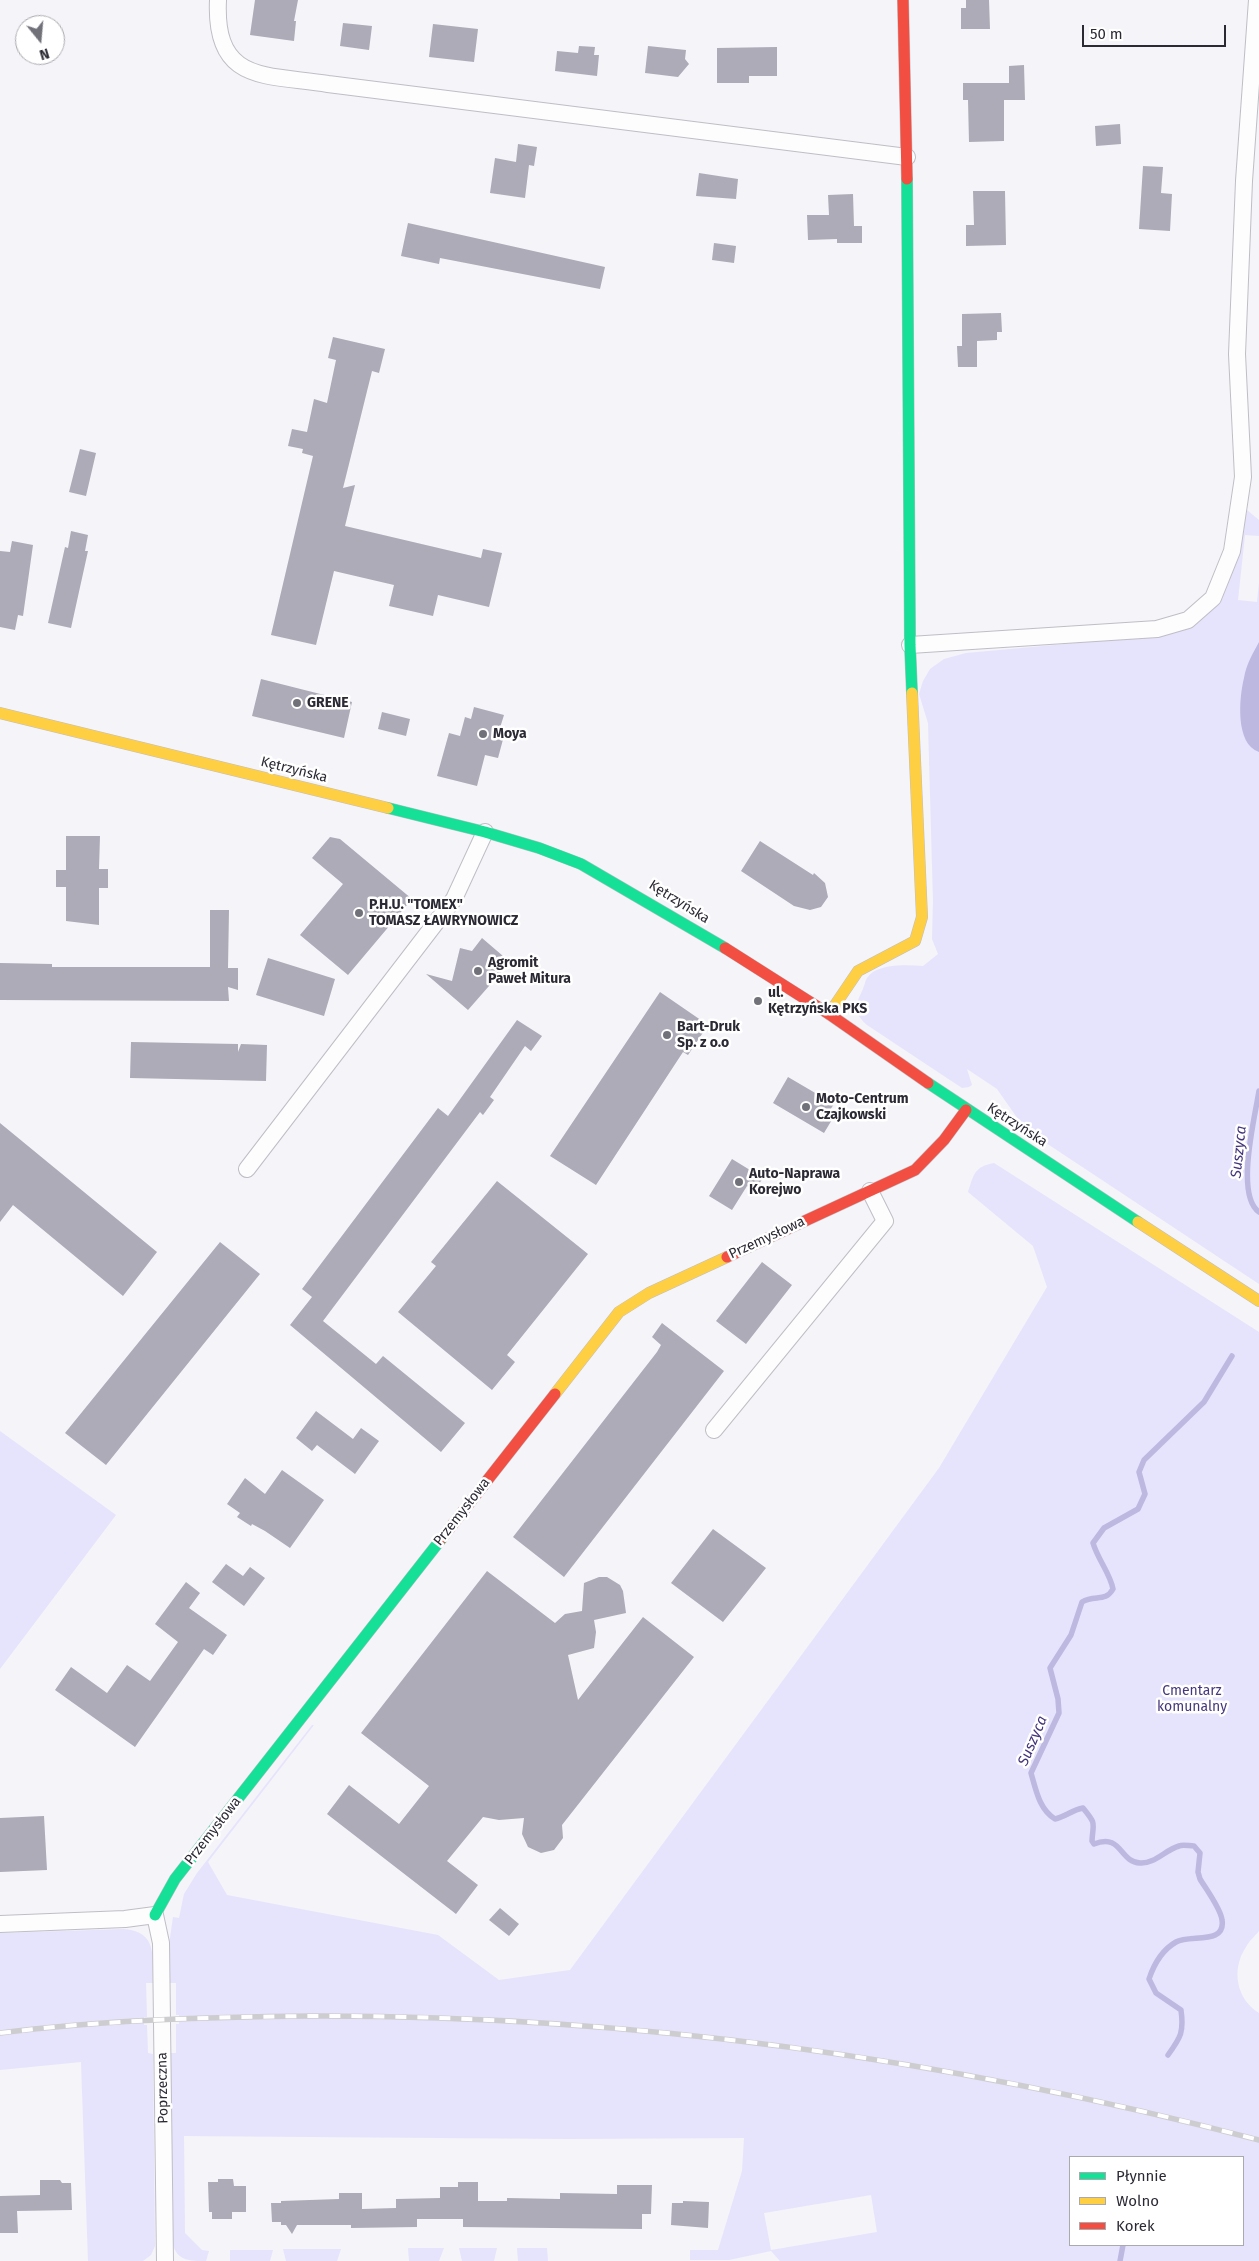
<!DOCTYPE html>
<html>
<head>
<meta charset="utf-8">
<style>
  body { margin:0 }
  #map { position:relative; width:1259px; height:2261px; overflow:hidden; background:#f4f4f9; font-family:"Fira Sans",sans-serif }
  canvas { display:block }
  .legend { position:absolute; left:1069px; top:2156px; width:175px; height:90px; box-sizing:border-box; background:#fff; border:1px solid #aaaaae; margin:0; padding:6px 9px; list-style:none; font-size:15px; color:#2b2a34 }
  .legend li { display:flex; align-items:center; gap:10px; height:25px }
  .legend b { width:25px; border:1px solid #aaaaae }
  .north { position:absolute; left:15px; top:15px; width:50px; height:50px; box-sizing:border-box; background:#fff; border:1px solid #aaaaae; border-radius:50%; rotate:163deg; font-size:14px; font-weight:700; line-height:20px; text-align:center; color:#2b2a34 }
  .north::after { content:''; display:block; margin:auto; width:18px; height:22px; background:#717179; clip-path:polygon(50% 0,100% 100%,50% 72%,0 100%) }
  .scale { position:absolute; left:1082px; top:25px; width:144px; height:22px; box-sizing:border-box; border:2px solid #2b2a34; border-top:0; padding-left:6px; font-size:15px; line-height:18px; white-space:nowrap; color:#2b2a34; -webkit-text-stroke:4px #fff; paint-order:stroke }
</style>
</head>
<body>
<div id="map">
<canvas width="1259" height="2261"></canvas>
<ul class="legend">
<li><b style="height:6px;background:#16e098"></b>Płynnie</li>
<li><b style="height:6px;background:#ffcf43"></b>Wolno</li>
<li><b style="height:6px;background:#f24e42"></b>Korek</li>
</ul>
<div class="north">N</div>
<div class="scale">50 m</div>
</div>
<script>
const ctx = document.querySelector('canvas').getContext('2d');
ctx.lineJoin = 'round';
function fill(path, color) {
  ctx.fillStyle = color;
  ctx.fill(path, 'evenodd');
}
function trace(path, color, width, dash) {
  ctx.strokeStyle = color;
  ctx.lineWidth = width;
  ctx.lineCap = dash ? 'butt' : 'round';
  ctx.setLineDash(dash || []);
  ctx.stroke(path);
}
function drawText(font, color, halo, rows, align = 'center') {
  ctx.font = font + ' "Fira Sans",sans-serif';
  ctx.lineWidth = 5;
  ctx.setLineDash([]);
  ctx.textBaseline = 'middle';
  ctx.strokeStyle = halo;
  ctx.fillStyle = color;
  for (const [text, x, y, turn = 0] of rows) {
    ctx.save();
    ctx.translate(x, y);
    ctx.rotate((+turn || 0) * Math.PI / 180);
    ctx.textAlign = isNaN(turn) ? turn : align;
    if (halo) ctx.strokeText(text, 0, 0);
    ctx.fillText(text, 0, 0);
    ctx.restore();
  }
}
const green = new Path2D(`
  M1247 510 1259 520V536L1245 535 1238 600 1257 602 1259 583V1284L1025 1129 997 1089 967 1069 972 1085 969 1087 962 1088 867 1025C848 1008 860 1000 865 983 866 978 871 972 877 970 891 964 908 965 923 966L938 954 932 939 933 901 928 723 919 694 923 681 930 669 944 659 966 653 1164 635 1220 599 1234 568Z
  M994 1163 1259 1332V1931C1255 1936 1249 1941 1246 1947 1231 1969 1236 1999 1259 2013V2261H780L771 2251 729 2260H690V2250H718L742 2171 744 2138 568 2139 184 2136 185 2233 202 2250 209 2251 206 2261C190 2261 176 2261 173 2243L170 2053H176V2024H179V2015H176V1983H170L169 1945 173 1917 179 1918 184 1894 197 1873 312 1725H314L208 1862 227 1895 438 1935 499 1980 570 1970 939 1468 1047 1287 1033 1246 968 1192C974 1174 974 1167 994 1163ZM1070 2157H1243V2245H1070ZM871 2195 877 2232 771 2250 764 2213Z
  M0 1431 116 1515 0 1669Z
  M124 1929C158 1932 152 1956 153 1983H146L147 2017H144V2025H147L148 2053 153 2054 155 2246 151 2255 143 2261H88L81 2062 0 2070V1933Z
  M408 2248H444L439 2261H409Z
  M459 2248H497L494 2261H462Z
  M517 2248H547L548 2261H518Z
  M283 2249H341L337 2261H286Z
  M230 2250H273L270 2261H230Z`);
const water = new Path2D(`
  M1259 642V752C1235 744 1239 698 1244 678 1246 665 1253 653 1259 642Z`);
const stream = new Path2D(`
  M1259 1091C1255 1117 1235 1195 1259 1212
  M1168 2055C1181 2037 1184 2032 1181 2010L1156 1993 1149 1979C1154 1964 1162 1950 1176 1942 1190 1934 1226 1945 1222 1920 1221 1909 1206 1889 1200 1879L1198 1872 1200 1853 1194 1846C1189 1846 1183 1844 1179 1846 1165 1850 1155 1864 1140 1863 1119 1862 1122 1833 1094 1844L1092 1841C1093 1822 1097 1825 1083 1808 1072 1810 1065 1817 1055 1819 1039 1809 1036 1790 1031 1773L1059 1713 1058 1699 1050 1668 1071 1635 1082 1602C1095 1594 1105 1603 1113 1589 1110 1573 1098 1560 1093 1543L1104 1528 1138 1509 1145 1494 1139 1472 1144 1460 1204 1402 1232 1356
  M1120 2261 1123 2245`);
const building = new Path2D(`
  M255 0H298L294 21H296L294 41 250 35Z
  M966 0H989L990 29H961V8H966Z
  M343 23 372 26 369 50 340 46Z
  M433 24 478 29 474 62 429 57Z
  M579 46 595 47 594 55H599L597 76 555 71 557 51 578 53Z
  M648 46 686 50 685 59 689 64 678 77 645 73Z
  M777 47V76H749V83H717V48Z
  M1024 65 1025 100H1004V141L969 142 968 100H963V83H1009V66Z
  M1120 124 1121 144 1096 146 1095 126Z
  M518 144 537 147 534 166 529 165 525 198 490 193 495 158 516 162Z
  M1143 166 1163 167 1161 193 1172 194 1170 231 1139 229Z
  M699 173 738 179 736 199 696 196Z
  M973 191H1005L1006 245 966 246V225H974Z
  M853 194 854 226H862V243H837V239L808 240 807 215H829L828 195Z
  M408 223 605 267 600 289 440 258 439 264 401 256Z
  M714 243 736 246 734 263 712 260Z
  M1001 313 1002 332H997V340L977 341V367H958L957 346H962V314Z
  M333 337 385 349 379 373 372 371 349 464 343 488 355 485 345 526 481 558 483 549 502 553 489 607 438 595 433 616 389 606 394 585 334 571 316 645 271 635 313 456 302 453 303 449 288 446 292 429 307 432 314 399 327 403 336 360 328 358Z
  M80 449 96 453 86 496 69 492Z
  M71 531 88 535 85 551H88L71 628 48 623 65 547 68 548Z
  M12 541 33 545 23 616 18 615 15 630 0 627V551L10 552Z
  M261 679 352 702 344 738 252 716Z
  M474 707 504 715 499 731 505 732 498 758 485 755 477 786 437 776 449 733 460 736 465 717 471 719Z
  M382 712 410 719 406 736 378 729Z
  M66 836H100L99 869H108V888H99V925L66 921V887H56V870H66Z
  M330 837 340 839 412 899 348 975 300 935 343 884 312 858Z
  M760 841 813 875 814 873 825 883 828 897 821 907 810 910 794 906 741 871Z
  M210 910H229L228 968H238V990L228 987 229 1001 0 1000V963L52 964V967H210Z
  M482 938 510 962 468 1010 426 974 452 981 460 948 472 951Z
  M268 958 335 979 324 1016 256 995Z
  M660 992 708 1025 688 1055 683 1052 596 1185 550 1156Z
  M517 1020 542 1036 531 1051 525 1046 490 1097 494 1100 483 1115 480 1112 323 1321 376 1364 383 1356 465 1423 441 1452 290 1325 312 1297 302 1289 438 1108 448 1116Z
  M131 1042 238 1044V1052L241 1044 267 1045 266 1081 130 1078Z
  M788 1077 834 1104 830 1110 836 1113 824 1133 773 1103Z
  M0 1123 157 1252 123 1296 13 1205 0 1222Z
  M732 1159 763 1178 754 1191 747 1186 732 1210 709 1196Z
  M497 1181 588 1254 507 1355 515 1362 492 1390 398 1312 436 1266 431 1262Z
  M220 1242 260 1274 106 1465 65 1433Z
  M762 1262 792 1285 746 1344 716 1321Z
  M662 1323 724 1371 564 1577 513 1537 657 1352 661 1345 652 1337Z
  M316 1411 353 1439 361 1428 379 1441 355 1474 317 1445 312 1451 296 1438Z
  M282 1470 324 1500 290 1548 265 1531 252 1524 251 1526 237 1517 240 1513 227 1504 245 1478 265 1494Z
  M713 1529 766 1568 723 1622 671 1583Z
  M226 1564 243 1576 250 1567 265 1578 244 1606 212 1582Z
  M487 1571 555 1623 565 1614 582 1611 584 1583 599 1577H607L620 1585 623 1591 626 1613 594 1620 596 1632 594 1648 568 1655 578 1700 643 1617 694 1657 562 1825 563 1838 554 1850 541 1853 528 1847 522 1834 524 1818 499 1820 483 1817 447 1861 478 1885 456 1914 327 1814 349 1785 399 1824 429 1786 361 1733Z
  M186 1582 200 1593 189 1608 227 1635 213 1655 204 1649 135 1747 55 1690 71 1667 107 1693 127 1665 150 1681 178 1642 155 1624Z
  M44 1816 47 1870 0 1872V1818Z
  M500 1908 519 1924 509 1936 489 1920Z
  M218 2179H233L234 2186H246V2212H232V2219H212V2212H209L208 2182H218Z
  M40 2180H60L62 2183H71L72 2210 17 2211 18 2233H0V2196L40 2195Z
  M458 2182H478V2201H507V2198L560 2199V2193L617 2194V2185H652L651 2214H642V2229L463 2227V2219H417V2227L351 2228V2225H297L292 2234 286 2225H281V2222H272L271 2203H281V2201L339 2199V2193H362V2209L396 2208V2199L440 2198V2187H458Z
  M683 2201 709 2202 708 2228 671 2225 672 2203H683Z`);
const street = new Path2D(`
  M218 0C214 83 264 74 328 84L907 157
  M910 645 1157 629 1188 620 1213 598 1232 551 1243 477 1237 354 1244 181 1257 0
  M247 1169 454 899 485 832
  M714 1430 885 1221 870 1191
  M0 1924 125 1919 155 1915 161 1943 165 2261`);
const fast = new Path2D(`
  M907 179 910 645 912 693
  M388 808 485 832 539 848 581 864 725 948
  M928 1083 1138 1222
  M155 1915 175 1879 442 1538`);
const slow = new Path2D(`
  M0 713 388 808
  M829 1014 858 971 915 941 922 917 912 693
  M1138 1222 1259 1301
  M555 1394 619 1312 649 1293 727 1257`);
const jam = new Path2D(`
  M903 0 907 179
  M725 948 829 1014 928 1083
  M727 1257 915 1170 944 1140 966 1110
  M442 1538 555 1394`);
const rail = new Path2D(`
  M0 2033C103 2020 208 2017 312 2016 633 2015 949 2059 1259 2140`);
const markers = [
  [297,703,5,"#717179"],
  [483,734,5,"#717179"],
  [359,913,5,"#717179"],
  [478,971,5,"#717179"],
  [758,1001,5,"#717179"],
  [667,1035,5,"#717179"],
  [806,1107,5,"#717179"],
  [739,1182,5,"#717179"]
];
const poiNames = [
  ["GRENE",307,703],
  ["Moya",493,734],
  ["P.H.U. \"TOMEX\"",369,905],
  ["TOMASZ ŁAWRYNOWICZ",369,921],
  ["Agromit",488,963],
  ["Paweł Mitura",488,979],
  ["ul.",768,993],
  ["Kętrzyńska PKS",768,1009],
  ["Bart-Druk",677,1027],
  ["Sp. z o.o",677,1043],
  ["Moto-Centrum",816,1099],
  ["Czajkowski",816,1115],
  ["Auto-Naprawa",749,1174],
  ["Korejwo",749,1190]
];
const streetNames = [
  ["Kętrzyńska",294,770,14],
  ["Kętrzyńska",679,902,32],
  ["Kętrzyńska",1017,1125,33],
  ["Przemysłowa",767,1238,-25],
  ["Przemysłowa",462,1512,-52],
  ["Przemysłowa",213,1831,-52],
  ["Poprzeczna",163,2088,-91]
];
const parkNames = [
  ["Cmentarz",1192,1691],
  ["komunalny",1192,1707]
];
const waterNames = [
  ["Suszyca",1239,1152,-84],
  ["Suszyca",1033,1741,-67]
];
fill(green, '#e6e3fc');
fill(water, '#bdb8e0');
trace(stream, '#bdb8e0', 5.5);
fill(building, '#acabb7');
trace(street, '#bfbec5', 18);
trace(fast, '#bfbec5', 12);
trace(slow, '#bfbec5', 12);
trace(jam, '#bfbec5', 12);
trace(street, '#fdfdfe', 16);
trace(fast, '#16e098', 11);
trace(slow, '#ffcf43', 11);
trace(jam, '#f24e42', 11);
trace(rail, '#cdcdcf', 5.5);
trace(rail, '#fff', 4, [11]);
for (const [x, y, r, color] of markers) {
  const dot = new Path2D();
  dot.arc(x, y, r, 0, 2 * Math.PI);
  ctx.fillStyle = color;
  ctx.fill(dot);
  trace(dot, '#fff', 2);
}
drawText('bold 14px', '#2b2a34', '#fff', poiNames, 'left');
drawText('14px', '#2b2a34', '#fff', streetNames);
drawText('14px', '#46377c', '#fff', parkNames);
drawText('italic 15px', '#45357a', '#fff', waterNames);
</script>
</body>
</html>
